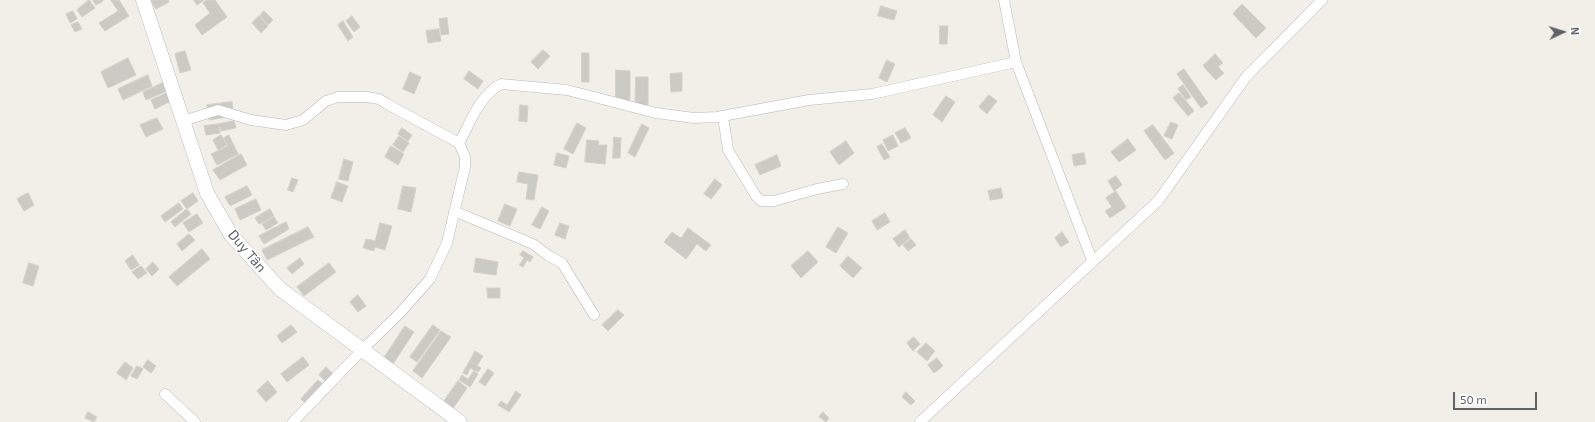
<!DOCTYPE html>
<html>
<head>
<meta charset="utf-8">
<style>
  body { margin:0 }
  #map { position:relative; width:1595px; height:422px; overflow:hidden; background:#f1efe8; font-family:"Exo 2",sans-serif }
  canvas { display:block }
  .north { position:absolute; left:1543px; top:12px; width:40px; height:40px; -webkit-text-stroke:3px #fff; paint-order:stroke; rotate:86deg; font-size:11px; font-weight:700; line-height:16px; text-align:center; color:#5f6368 }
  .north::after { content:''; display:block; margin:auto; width:14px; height:18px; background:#5f6368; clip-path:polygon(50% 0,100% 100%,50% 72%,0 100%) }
  .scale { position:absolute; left:1453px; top:392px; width:84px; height:18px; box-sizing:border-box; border:2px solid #5f6368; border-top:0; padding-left:5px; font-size:12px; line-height:14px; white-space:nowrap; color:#5f6368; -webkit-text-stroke:3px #fff; paint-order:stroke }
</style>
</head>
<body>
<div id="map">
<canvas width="1595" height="422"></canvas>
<div class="north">N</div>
<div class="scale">50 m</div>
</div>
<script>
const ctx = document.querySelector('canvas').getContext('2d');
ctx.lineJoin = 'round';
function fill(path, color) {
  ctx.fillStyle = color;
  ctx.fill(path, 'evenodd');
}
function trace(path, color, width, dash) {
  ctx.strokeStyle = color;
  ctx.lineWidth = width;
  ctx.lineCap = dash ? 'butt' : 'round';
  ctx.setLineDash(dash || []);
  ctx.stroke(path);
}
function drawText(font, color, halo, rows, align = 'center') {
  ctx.font = font + ' "Exo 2",sans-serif';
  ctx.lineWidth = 3.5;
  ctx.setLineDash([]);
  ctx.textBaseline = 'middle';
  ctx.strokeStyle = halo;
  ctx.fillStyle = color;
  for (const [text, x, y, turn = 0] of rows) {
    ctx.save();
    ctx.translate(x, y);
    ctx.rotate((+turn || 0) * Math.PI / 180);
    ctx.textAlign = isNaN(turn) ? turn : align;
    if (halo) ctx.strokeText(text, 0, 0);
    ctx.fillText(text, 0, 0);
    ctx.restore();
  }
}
const building = new Path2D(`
  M89 0 95 8 82 17 77 10Z
  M93 0H103V1L96 5Z
  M111 0H119L129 16 105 31 99 23 118 11Z
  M151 0H168L169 2 156 9Z
  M194 0H204L197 5Z
  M207 0H215L227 17 202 35 195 25 210 13 203 3Z
  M1242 4 1266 28 1256 38 1233 14Z
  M881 6 897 11 894 20 878 16Z
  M73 11 77 19 70 23 66 14Z
  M264 11 273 20 268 25 260 16Z
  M259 16 268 26 261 33 252 23Z
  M352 16 360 27 354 32 346 21Z
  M447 18 449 34 441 35 439 19Z
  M343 21 353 37 348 41 338 25Z
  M78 22 82 29 75 32 71 25Z
  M940 26H948L947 44H940Z
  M439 29 441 41 428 43 426 31Z
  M543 50 550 56 538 69 531 62Z
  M185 51 191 70 180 73 175 54Z
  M582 53H589V82H582Z
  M1215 54 1223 63 1218 67 1224 73 1216 80 1203 66Z
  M128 58 136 75 108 88 101 72Z
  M887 60 895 64 887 82 879 78Z
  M1184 69 1208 103 1201 108 1177 74Z
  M616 70 630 71V101H616Z
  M469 71 483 81 478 89 464 79Z
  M410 72 421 77 414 94 403 89Z
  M682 73V91L671 92 670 74Z
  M148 75 152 86 123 100 118 89Z
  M636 77H648V109H635Z
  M165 82 169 90 146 100 143 92Z
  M1183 85 1191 97 1186 100 1178 89Z
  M169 92 173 100 155 109 151 100Z
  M1179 93 1194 111 1188 116 1173 98Z
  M989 95 997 101 987 114 979 107Z
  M946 96 955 102 942 122 933 115Z
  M232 102 234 116 209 120 207 105Z
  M520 105 528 106 527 122 519 121Z
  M157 118 163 129 146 137 140 125Z
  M234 121 236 128 221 131 219 124Z
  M1171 122 1178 125 1172 139 1164 136Z
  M577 123 586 128 573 154 564 149Z
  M219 124 220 133 206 135 204 126Z
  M642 124 649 128 635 157 628 153Z
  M1153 125 1174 153 1165 160 1144 131Z
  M402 128 412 135 408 141 398 134Z
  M905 128 911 138 901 143 895 133Z
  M221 135 227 145 218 150 213 140Z
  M229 135 238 154 217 165 211 154 228 146 224 138Z
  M893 135 898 146 888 151 883 140Z
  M399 136 409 143 403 152 393 145Z
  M614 137 621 138 620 158H613Z
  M1128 139 1136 150 1119 162 1111 152Z
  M587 140 599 141 598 145H607L605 164 585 162Z
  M846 141 854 153 839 165 830 152Z
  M882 144 890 157 884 160 877 147Z
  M391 146 404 154 398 165 385 157Z
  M557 153 569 156 566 168 554 165Z
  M1084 153 1086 164 1074 166 1072 155Z
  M241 154 247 165 220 180 213 170Z
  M777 155 781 166 760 175 755 165Z
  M344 159 353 162 348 181 339 179Z
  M519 172 538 175 534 200 526 199 528 184 517 182Z
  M1116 176 1122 185 1114 191 1108 181Z
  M292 178 298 180 293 192 288 190Z
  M715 179 722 185 711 199 704 194Z
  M337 182 348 186 342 202 331 198Z
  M247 186 252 195 230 206 225 197Z
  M403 186 416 188 411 212 398 209Z
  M1001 188 1003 198 990 200 988 191Z
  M1116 191 1126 207 1110 218 1105 211 1112 207 1106 198Z
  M28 193 34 205 24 211 17 199Z
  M193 193 198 201 187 209 181 201Z
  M256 199 261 210 240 220 235 209Z
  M179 203 183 209 165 222 161 216Z
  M505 204 517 209 510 226 498 221Z
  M542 207 549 211 540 229 532 225Z
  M187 209 191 214 175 227 171 222Z
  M270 209 274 216 259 224 255 218Z
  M885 213 890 222 877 230 872 221Z
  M197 214 203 223 189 232 183 223Z
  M274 217 278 223 266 230 262 224Z
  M286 222 289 229 264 244 259 236Z
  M380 223 392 226 385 250 375 247 374 251 363 248 366 239 375 241Z
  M560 223 569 226 565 239 555 235Z
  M308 227 314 237 267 260 262 250Z
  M838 227 848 233 836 253 826 247Z
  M688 228 711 245 706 251 697 244 686 259 664 242 672 232 681 238Z
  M905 230 910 238 899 247 893 239Z
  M1062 232 1069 242 1061 247 1055 238Z
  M189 234 195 240 182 251 177 244Z
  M911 239 916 245 908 251 903 245Z
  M202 249 210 259 177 286 169 277Z
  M523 251 533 257 530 262 527 260 523 267 519 265 524 258 520 255Z
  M808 251 818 262 801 278 791 266Z
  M133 255 139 265 131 270 125 261Z
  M848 256 862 268 853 278 840 266Z
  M300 258 304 264 292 274 287 268Z
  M476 258 498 262 496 275 474 272Z
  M153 262 159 269 152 276 146 269Z
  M29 263 39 266 33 286 23 283Z
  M329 263 336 272 304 296 297 287Z
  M141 266 147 273 138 279 132 272Z
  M487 288H500V298H488Z
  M358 295 366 306 358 312 350 302Z
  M618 310 624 315 608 331 602 325Z
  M291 325 297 332 282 343 277 336Z
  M433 325 440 330 417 362 410 357Z
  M405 326 414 332 391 367 382 361Z
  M441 331 451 337 422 378 413 371Z
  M914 337 920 344 913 351 907 343Z
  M926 343 935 351 927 361 917 352Z
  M475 351 483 356 477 366 470 361Z
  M303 357 309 365 287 382 281 374Z
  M937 358 943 366 934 373 928 365Z
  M148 360 156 366 151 373 143 367Z
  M470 361 481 368 478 372 470 368 467 375 463 373Z
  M125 362 133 368 126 380 117 373Z
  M137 366 143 369 137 379 131 376Z
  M326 367 338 378 330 386 319 375Z
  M488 369 494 373 485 386 479 382Z
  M474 371 478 374 470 387 459 380 462 375 468 379Z
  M318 380 329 389 311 409 301 399Z
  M268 381 277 392 266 402 257 391Z
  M458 381 467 388 452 410 442 404Z
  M516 391 521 395 509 412 498 405 501 401 507 405Z
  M906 392 915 401 911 405 902 397Z
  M88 412 97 417 94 422 85 418Z
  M823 412 829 418 826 422 819 417Z`);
const street = new Path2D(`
  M1004 0 1016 62 1092 260
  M723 116 728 150 756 196 761 201H774L817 189 843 184
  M183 121 218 110 251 120 286 125 303 120 326 101 338 97H367L379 99 387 104 459 143 465 157V167L447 243 430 279 400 313 362 350 293 422
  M459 143C470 123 480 95 501 84L567 90 656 113 694 118 717 117 809 100 872 94 1016 62
  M454 211 533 244 549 256 562 263 594 315
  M165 394 195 422
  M920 422 1158 201 1246 77 1322 0`);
const secondary = new Path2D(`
  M143 0 207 193 231 235 280 289 460 422`);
const streetNames = [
  ["Duy Tân",247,251,50]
];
fill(building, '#cccac5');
trace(building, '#d6d1c6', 1);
trace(street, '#b5b8bc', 11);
trace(secondary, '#b6babf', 15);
trace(street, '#fff', 10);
trace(secondary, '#fff', 14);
drawText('14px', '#5f6368', '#fff', streetNames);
</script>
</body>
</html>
